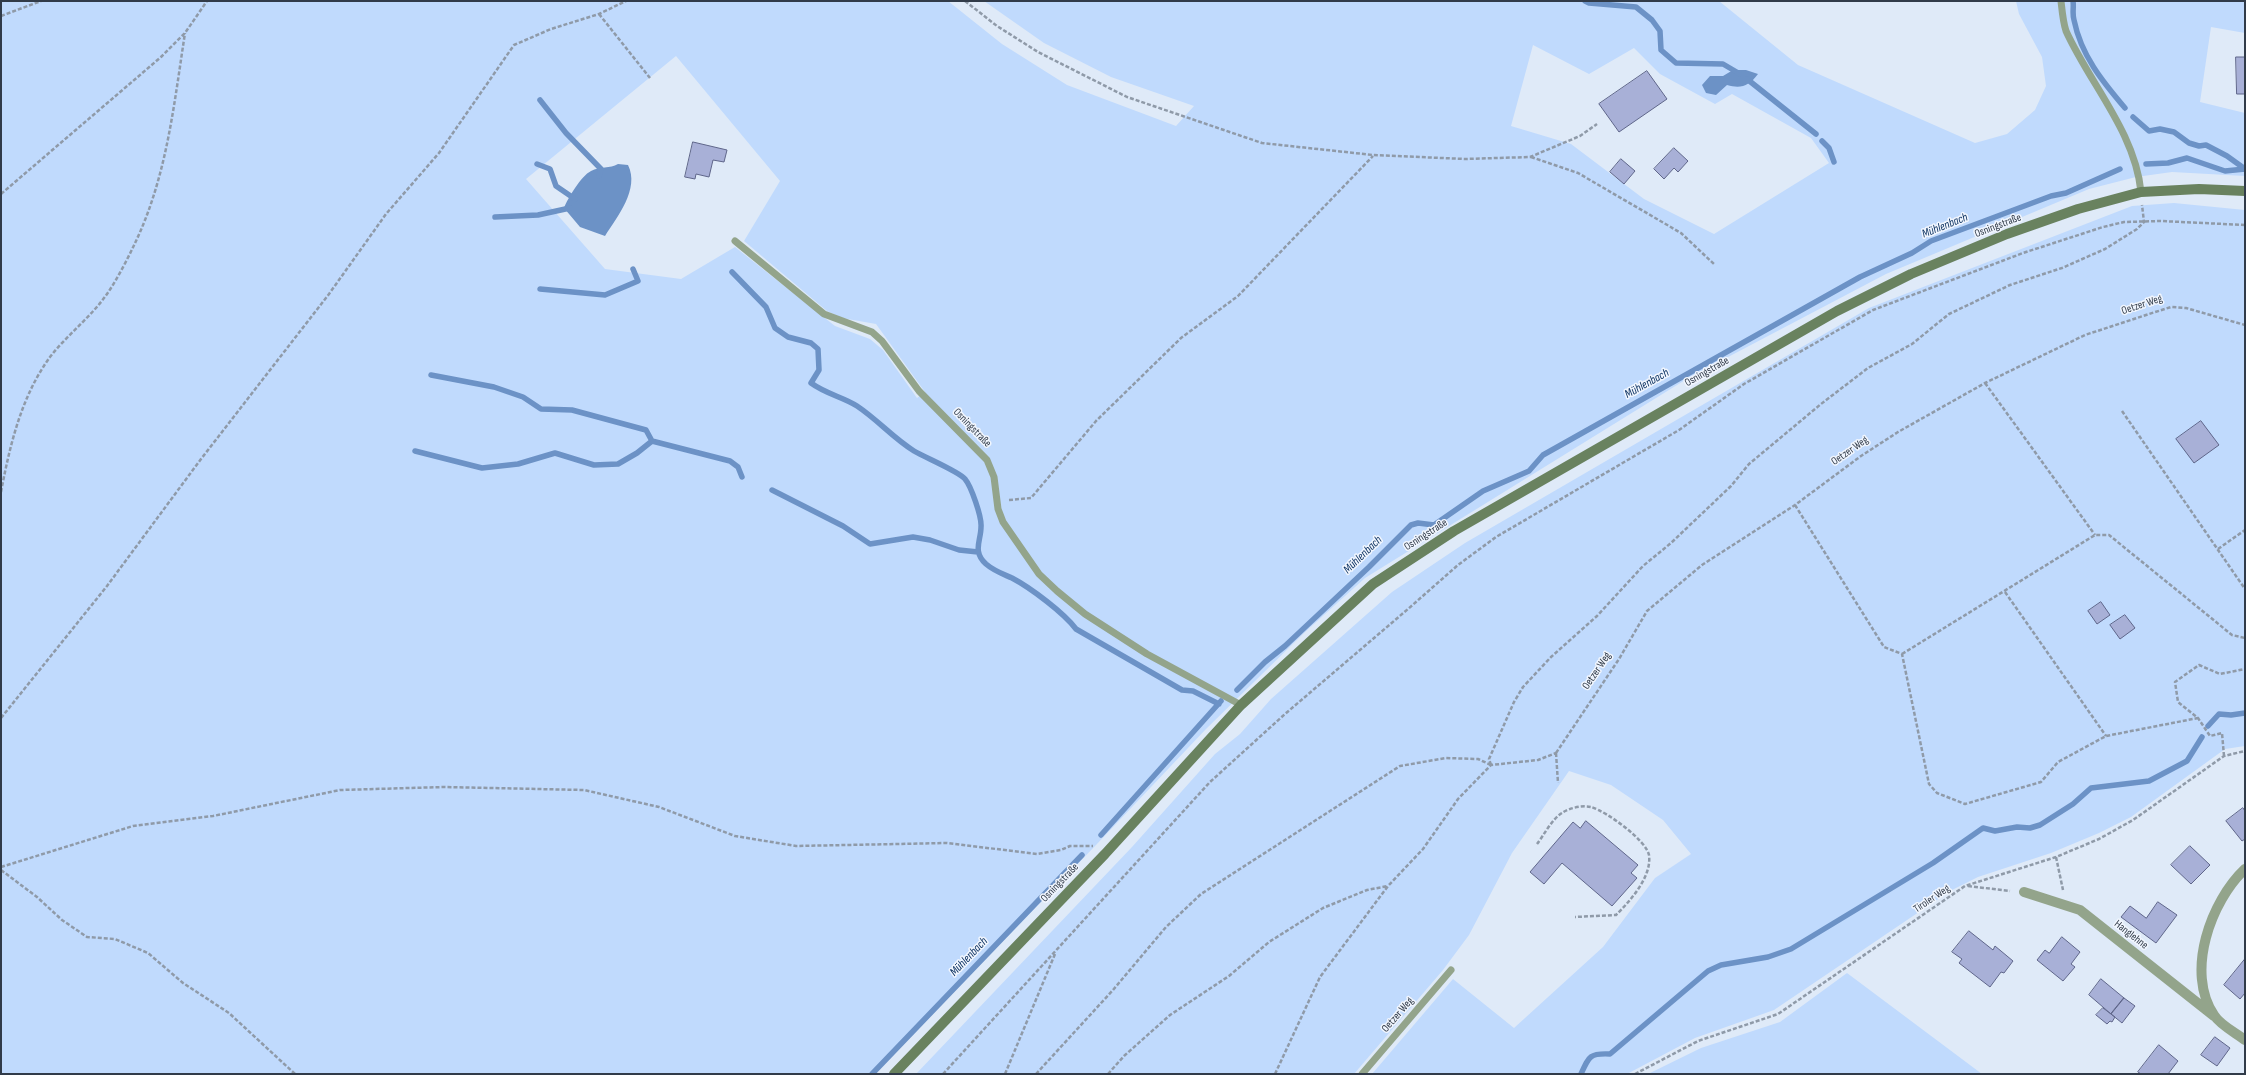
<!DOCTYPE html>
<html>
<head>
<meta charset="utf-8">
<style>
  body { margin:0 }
  #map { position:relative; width:2246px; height:1075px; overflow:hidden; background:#dfeaf8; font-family:"Sofia Sans Condensed",sans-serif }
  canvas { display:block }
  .frame { position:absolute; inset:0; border:2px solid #313b49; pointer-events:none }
</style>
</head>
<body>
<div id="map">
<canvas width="2246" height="1075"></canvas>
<div class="frame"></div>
</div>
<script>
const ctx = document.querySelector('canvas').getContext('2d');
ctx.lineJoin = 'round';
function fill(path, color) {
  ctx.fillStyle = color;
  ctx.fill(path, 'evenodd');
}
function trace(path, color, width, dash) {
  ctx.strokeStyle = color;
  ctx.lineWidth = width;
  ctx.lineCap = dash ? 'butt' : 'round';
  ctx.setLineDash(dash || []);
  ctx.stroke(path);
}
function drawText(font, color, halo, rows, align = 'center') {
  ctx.font = font + ' "Sofia Sans Condensed",sans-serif';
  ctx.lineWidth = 3;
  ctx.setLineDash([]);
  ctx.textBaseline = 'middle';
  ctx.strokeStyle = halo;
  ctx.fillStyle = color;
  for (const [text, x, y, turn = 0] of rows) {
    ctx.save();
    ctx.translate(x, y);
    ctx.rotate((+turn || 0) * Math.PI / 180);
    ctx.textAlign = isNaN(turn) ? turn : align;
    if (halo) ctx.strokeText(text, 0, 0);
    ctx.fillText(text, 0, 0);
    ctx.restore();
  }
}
const green = new Path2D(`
  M1 1H948L1002 44 1067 85 1176 126 1194 106 1111 77 1044 43 984 1H1719L1798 65 1975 143 2007 134 2035 110 2046 86 2042 57 2019 14 2016 1H2245V33L2211 27 2200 102 2245 113V176L2172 172 2136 177 2089 189 1886 274 1690 377 1365 578 1304 633 1206 729 1096 845 875 1074H1ZM1533 45 1589 74 1634 48 1660 74 1715 104 1732 94 1811 138 1829 163 1714 234 1644 199 1571 144 1511 126ZM676 56 780 181 744 241 827 311 842 318 876 324 925 392 917 398 883 350 870 339 835 326 735 247 681 279 605 269 526 179Z
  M2174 203 2245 210V746L2225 749 2131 817 2099 833 2051 853 1978 877 1950 891 1774 1010 1695 1038 1627 1074H1372L1453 979 1514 1028 1603 947 1655 878 1691 854 1663 820 1611 785 1569 771 1512 853 1469 935 1443 970 1354 1074H916L1132 847 1215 754 1240 734 1271 699 1392 592 1465 543 1869 308 2132 206Z
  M1847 973 1982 1074H1648L1701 1048 1780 1022Z`);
const water = new Path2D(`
  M1733 70H1746L1758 74C1749 86 1741 89 1727 85L1716 95 1706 93 1702 85 1710 76H1723Z
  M618 164 628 165C640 189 617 217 605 236L580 227 564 208C568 198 581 176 591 171 600 166 610 169 618 164Z`);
const stream = new Path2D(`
  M1585 1 1589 3 1636 7 1652 20 1660 31 1661 50 1676 63 1723 64 1740 74
  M2073 1C2074 7 2072 14 2074 20 2081 55 2102 81 2125 108
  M1747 79 1816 134
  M540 100 566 133 601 169 599 176
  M2133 117 2149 131 2160 129 2174 132 2189 143 2199 146 2206 145 2227 156 2245 169
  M1822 141 1829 148 1834 162
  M537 164 550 169 556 186 575 199
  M2146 164 2168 163 2187 158 2225 171 2245 169
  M495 217 538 215 570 208
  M732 272 766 307 775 328 788 337 811 343 818 349 819 370 811 383C826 394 843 397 857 406 878 420 893 438 914 451 924 457 960 472 965 479 971 486 982 517 981 527 981 541 972 551 986 564 994 571 1003 574 1012 578 1031 588 1064 613 1076 629L1182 690 1193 691 1219 704
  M540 289 605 295 638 281 633 269
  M431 375 494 387 523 397 541 409 572 410 646 430 652 441 730 461 738 467 742 477
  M415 451 482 468 518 464 555 453 594 465 618 464 637 453 652 441
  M772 490 843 526 870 544 913 537 930 540 959 550 978 552
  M1237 690 1265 662 1285 646 1369 567 1411 525 1418 523 1434 525 1483 491 1529 471 1543 455 1860 277 1912 253 1931 241 2051 196 2066 193 2120 169
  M2208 726 2219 714 2231 715 2245 713
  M1101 835 1221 701
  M872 1074 1082 855
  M1581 1074C1589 1056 1590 1053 1610 1054L1708 971 1721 965 1768 957 1791 949 1933 863 1983 828 1995 831 2017 827 2030 828 2040 825 2073 804 2091 788 2149 781 2187 761 2202 737`);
const building = new Path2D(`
  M2236 57H2245V94H2237Z
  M1647 71 1667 99 1619 132 1599 104Z
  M693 142 727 150 724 162 713 160 709 177 696 174 695 179 685 177Z
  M1674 148 1688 161 1678 172 1674 168 1664 179 1654 169Z
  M1621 159 1635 171 1624 184 1610 172Z
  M2201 421 2219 445 2194 463 2176 439Z
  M2101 602 2110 615 2097 624 2088 611Z
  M2125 615 2135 628 2120 639 2110 625Z
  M2243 808 2245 811V839L2242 841 2226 821Z
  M1586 821 1638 865 1631 873 1637 878 1612 906 1562 863 1544 884 1530 872 1573 822 1580 828Z
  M2190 846 2210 865 2191 884 2171 865Z
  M2158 902 2177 915 2156 943 2121 917 2130 906 2146 918Z
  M1969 931 1993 950 1995 946 2013 961 2004 973 2001 972 1990 987 1959 963 1962 959 1952 952Z
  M2062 937 2080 952 2071 964 2075 967 2063 981 2037 960 2045 950 2049 953Z
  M2245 959V993L2240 999 2224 985Z
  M2101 979 2124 998 2111 1014 2089 995Z
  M2124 998 2135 1006 2122 1023 2111 1014Z
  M2103 1008 2115 1017 2112 1022 2110 1021 2107 1024 2096 1015Z
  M2215 1037 2230 1048 2217 1066 2201 1055Z
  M2159 1045 2178 1061 2168 1074H2141L2138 1072Z`);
const path = new Path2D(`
  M965 1 997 26 1038 52 1127 97 1262 143 1373 155 1465 159 1530 157 1580 136 1597 124
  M599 14 650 78
  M1 16 41 1
  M1531 157 1578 173 1681 233 1715 265
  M1 194 161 57 185 33 207 1
  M1985 383 2095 535
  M2122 411 2245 589
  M1 492C10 445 21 397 50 357 67 335 91 317 107 294 118 278 128 258 136 241 167 175 174 104 185 33
  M1009 500 1031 498 1096 421 1181 338 1238 296 1373 156
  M1795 505 1884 647 1902 654 1929 784 1937 793 1965 804 2041 782 2058 762 2106 736 2198 718
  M2218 549 2245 530
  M2005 592 2106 736
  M1902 654 2095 535H2109L2232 635 2245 638
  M1 718 107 586 201 459 329 294 386 214 439 153 514 45 551 29 599 14 626 1
  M1556 753 1619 659 1647 611 1702 565 1795 505 1861 456 1898 432 1985 383 2085 335 2149 314 2171 307 2186 308 2245 325
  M1556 753 1558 783
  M2224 756 2222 733 2210 736 2198 718 2178 702 2175 682 2199 665 2220 674 2245 669
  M1491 765 1489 759 1514 702 1523 687 1551 657 1597 616 1643 566 1671 543 1731 486 1749 464 1821 404 1868 368 1912 344 1949 314 2010 285 2062 268 2105 249 2137 229 2144 222 2142 205
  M1537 844C1544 835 1552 819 1562 813 1569 808 1582 805 1591 807 1606 811 1646 840 1649 855 1652 877 1630 901 1616 915L1575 917
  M2056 857 2063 890
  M1 867 133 826 213 816 340 790 444 787 584 790 659 807 735 836 796 846 947 843 1037 854 1061 850 1070 846H1093
  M1 870 37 897 62 920 87 937 115 939 148 953 183 983 229 1013 295 1074
  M1968 886 2010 891
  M943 1074 1210 782 1285 714 1408 609 1458 565 1496 537 1679 430 1744 384 1873 310 2023 253 2103 227 2124 222 2161 221 2245 225
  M1005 1074 1055 954
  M1036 1074 1113 990 1166 927 1201 894 1400 766 1446 758 1478 759 1491 765
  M1108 1074 1124 1056 1170 1015 1229 976 1269 942 1323 908 1367 890 1388 886
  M1275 1074 1320 977 1388 886 1423 849 1458 799 1491 765 1538 760 1556 753
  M1635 1074 1698 1041 1778 1014 1965 886 2056 857 2099 839 2133 820 2224 756 2245 751`);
const lane = new Path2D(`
  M2061 1C2062 10 2063 22 2066 31 2090 84 2135 132 2141 192
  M735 241 824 314 872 332 882 341 919 391 987 460 994 477 998 509 1003 522 1039 574 1057 591 1085 614 1147 654 1241 705
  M1362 1074 1451 970`);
const street = new Path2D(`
  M2245 869C2211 901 2185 972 2214 1015 2220 1025 2236 1033 2245 1040
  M2024 892 2080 910 2214 1016`);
const secondary = new Path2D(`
  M894 1074 1105 854 1241 705 1373 584 1454 531 1837 311 1911 274 2007 234 2078 209 2141 192 2199 189 2245 191`);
const streetNames = [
  ["Osningstraße",1998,226,-21],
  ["Oetzer Weg",2142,305,-18],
  ["Osningstraße",1707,372,-30],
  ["Osningstraße",972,428,46],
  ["Oetzer Weg",1850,451,-35],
  ["Osningstraße",1426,535,-33],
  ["Oetzer Weg",1597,671,-56],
  ["Osningstraße",1060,883,-46],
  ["Tiroler Weg",1932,899,-34],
  ["Hanglehne",2131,935,38],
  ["Oetzer Weg",1398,1015,-49]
];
const waterNames = [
  ["Mühlenbach",1945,226,-22],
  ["Mühlenbach",1647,384,-29],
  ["Mühlenbach",1363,555,-44],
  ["Mühlenbach",969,957,-46]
];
fill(green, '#c0dafd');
fill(water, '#6c92c6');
trace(stream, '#6c92c6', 5.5);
fill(building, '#a8b0d7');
trace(building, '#5f668a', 1);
trace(path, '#8f9aa8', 2.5, [4, 2]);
trace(lane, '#93a48b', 7);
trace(street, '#93a48b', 10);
trace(secondary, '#69825f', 10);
drawText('11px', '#313b49', '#f1f6fe', streetNames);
drawText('italic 12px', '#092f5f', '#f1f6fe', waterNames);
</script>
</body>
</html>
